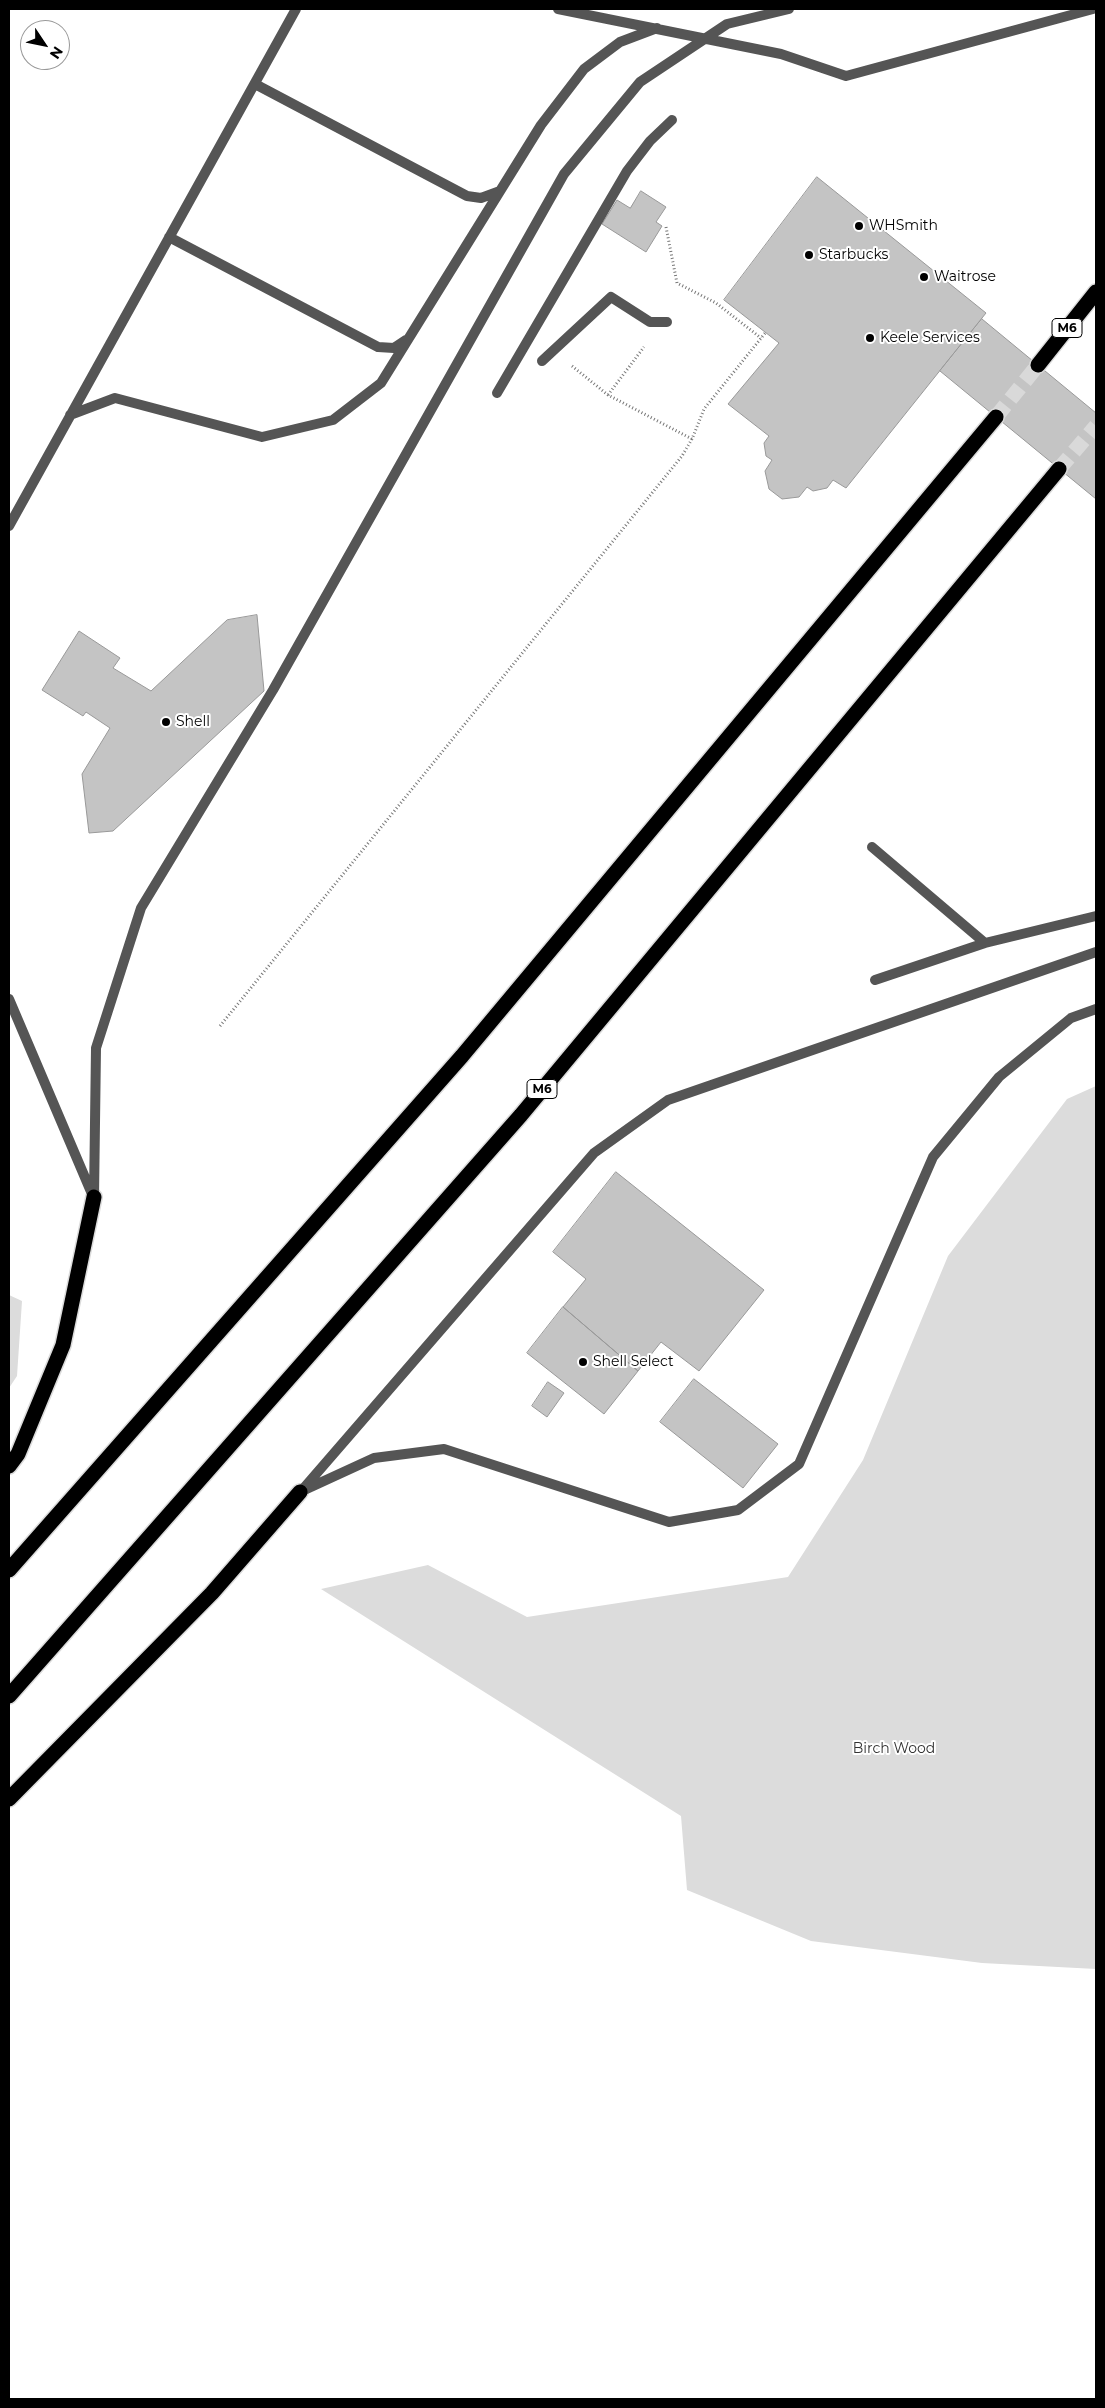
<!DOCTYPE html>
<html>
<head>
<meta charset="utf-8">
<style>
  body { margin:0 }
  #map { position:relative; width:1105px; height:2408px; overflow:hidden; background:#fff; font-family:Montserrat,sans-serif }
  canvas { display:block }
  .frame { position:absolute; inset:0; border:10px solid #000; pointer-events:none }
  .north { position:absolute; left:20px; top:20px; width:50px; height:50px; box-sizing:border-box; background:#fff; border:1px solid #999; border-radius:50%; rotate:124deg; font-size:14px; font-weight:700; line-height:20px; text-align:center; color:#000 }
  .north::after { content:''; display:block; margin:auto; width:18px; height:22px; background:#000; clip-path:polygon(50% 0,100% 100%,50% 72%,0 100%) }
</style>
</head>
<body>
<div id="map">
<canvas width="1105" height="2408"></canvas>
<div class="frame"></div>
<div class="north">N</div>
</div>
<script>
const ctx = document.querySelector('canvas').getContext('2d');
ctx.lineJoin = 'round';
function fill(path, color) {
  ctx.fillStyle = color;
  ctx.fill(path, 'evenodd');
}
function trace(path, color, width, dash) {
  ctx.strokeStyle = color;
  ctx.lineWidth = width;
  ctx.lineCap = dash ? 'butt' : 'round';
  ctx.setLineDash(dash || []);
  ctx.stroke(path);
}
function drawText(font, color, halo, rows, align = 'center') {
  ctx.font = font + ' Montserrat,sans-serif';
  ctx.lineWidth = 4;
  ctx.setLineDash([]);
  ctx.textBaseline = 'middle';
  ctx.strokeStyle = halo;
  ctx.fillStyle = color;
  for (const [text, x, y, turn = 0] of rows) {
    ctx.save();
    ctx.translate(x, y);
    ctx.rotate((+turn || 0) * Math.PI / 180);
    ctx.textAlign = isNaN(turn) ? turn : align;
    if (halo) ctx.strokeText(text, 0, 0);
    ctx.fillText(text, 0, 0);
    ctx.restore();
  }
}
const green = new Path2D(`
  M1096 1086V1969L982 1963 811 1941 687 1890 681 1816 321 1589 428 1565 527 1617 788 1577 863 1460 948 1256 1067 1099Z
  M9 1295 22 1301 17 1376 9 1388Z`);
const building = new Path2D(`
  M817 177 986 313 846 488 833 480 827 488 813 491 807 487 799 497 782 499 769 489 765 471 772 460 766 456 764 443 769 436 728 404 779 343 724 300Z
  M641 191 666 207 656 222 662 226 646 252 602 224 617 200 630 208Z
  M982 319 1096 413V499L940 371Z
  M257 615 264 691 113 831 89 833 82 774 110 728 86 712 83 716 42 690 79 631 120 658 113 668 151 691 227 620Z
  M616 1172 764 1290 699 1371 661 1342 638 1371 563 1307 586 1279 553 1252Z
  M563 1307 638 1371 604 1414 527 1353Z
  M694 1379 778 1444 743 1488 660 1422Z
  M548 1382 564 1393 547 1417 532 1406Z`);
const highwayTunnel = new Path2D(`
  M996 417 1038 365
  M1059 469 1096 426`);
const path = new Path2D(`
  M666 227 677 283 716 303 761 338
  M572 366 608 395 692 439
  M608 395 644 347
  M220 1026 682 456 692 439 704 409 766 332`);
const lane = new Path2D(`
  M558 9 781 54 846 76 1093 9
  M255 84 467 196 481 198 500 191
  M169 237 378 347 394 348 406 340
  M542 361 611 297 650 322H667
  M497 393 627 171 650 141 672 120
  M70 415 115 398 262 437 333 420 381 383 541 125 584 69 620 42 657 28
  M9 526 296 9
  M872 847 985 943 1096 916
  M875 980 985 943
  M9 999 92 1194
  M94 1197 96 1048 141 908 273 690 564 174 640 82 727 24 789 9
  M303 1489 594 1153 668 1100 1096 952
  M300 1492 374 1458 444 1449 669 1522 738 1510 799 1464 933 1157 999 1077 1071 1018 1096 1009`);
const highway = new Path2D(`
  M1038 365 1096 292
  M9 1466 18 1454 63 1345 94 1197
  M9 1570 462 1056 996 417
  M9 1696 521 1115 1059 469
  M9 1799 212 1593 300 1492`);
const markers = [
  [859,226,5,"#000"],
  [809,255,5,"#000"],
  [924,277,5,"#000"],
  [870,338,5,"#000"],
  [166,722,5,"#000"],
  [583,1362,5,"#000"]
];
const shields = [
  [1067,328,30],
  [542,1089,30]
];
const shieldNames = [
  ["M6",1067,328],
  ["M6",542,1089]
];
const poiNames = [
  ["WHSmith",869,226],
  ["Starbucks",819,255],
  ["Waitrose",934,277],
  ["Keele Services",880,338],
  ["Shell",176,722],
  ["Shell Select",593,1362]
];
const parkNames = [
  ["Birch Wood",894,1749]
];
fill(green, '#dcdcdc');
fill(building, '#c4c4c4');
trace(building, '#999', 1);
trace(highwayTunnel, '#d9d9d9', 15, [15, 8]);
trace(highway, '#dbdbdb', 18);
trace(path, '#777', 3, [1, 2.5]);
trace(lane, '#555', 10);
trace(highway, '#000', 15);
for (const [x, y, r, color] of markers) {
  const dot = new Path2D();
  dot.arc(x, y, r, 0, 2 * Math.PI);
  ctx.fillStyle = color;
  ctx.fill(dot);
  trace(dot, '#fff', 2);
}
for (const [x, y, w] of shields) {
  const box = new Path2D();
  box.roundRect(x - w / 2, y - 9.5, w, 19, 4);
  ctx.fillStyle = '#fff';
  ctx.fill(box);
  trace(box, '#000', 1);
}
drawText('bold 12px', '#000', null, shieldNames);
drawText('14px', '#000', '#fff', poiNames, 'left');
drawText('14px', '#333', '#fff', parkNames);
</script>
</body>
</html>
